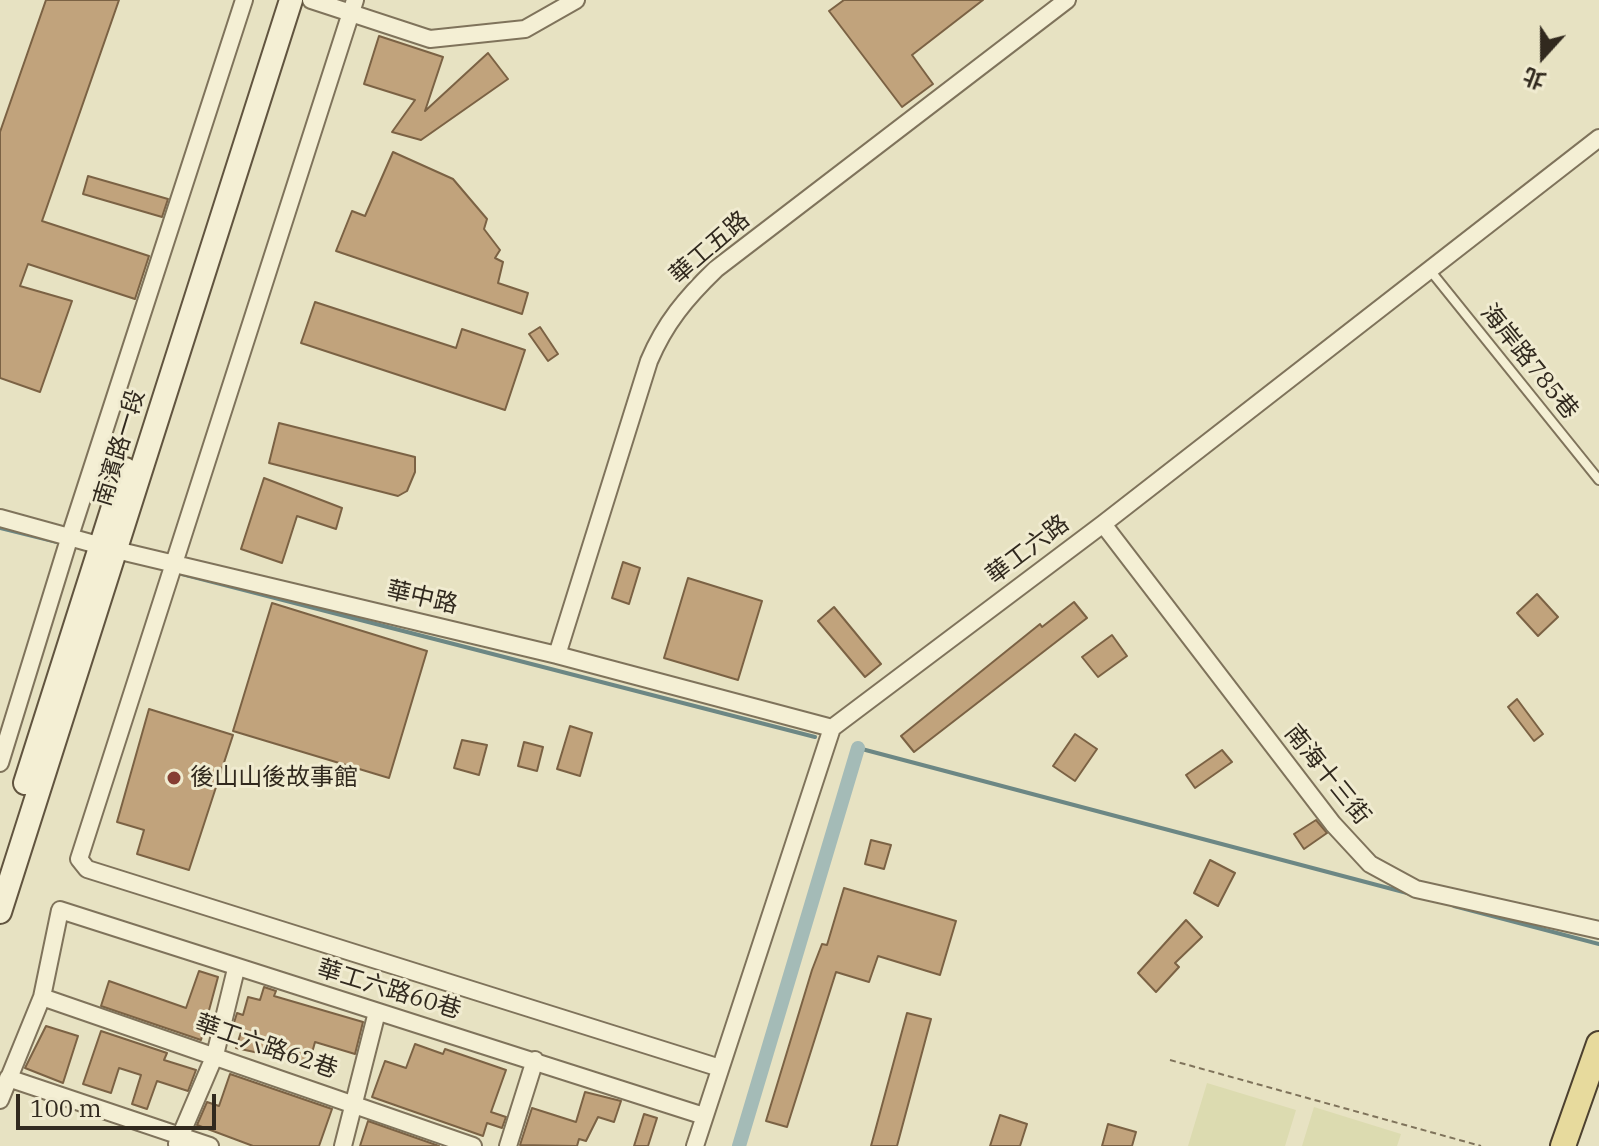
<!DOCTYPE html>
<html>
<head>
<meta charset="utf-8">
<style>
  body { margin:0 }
  #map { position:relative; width:1599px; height:1146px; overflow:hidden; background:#e7e2c2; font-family:"IBM Plex Serif","Noto Sans TC",serif }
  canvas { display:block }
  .north { position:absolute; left:1503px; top:16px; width:80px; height:80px; -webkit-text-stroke:6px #f0ebd0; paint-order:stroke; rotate:201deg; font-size:22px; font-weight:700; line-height:32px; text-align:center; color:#31291e }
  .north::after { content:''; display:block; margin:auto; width:28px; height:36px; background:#31291e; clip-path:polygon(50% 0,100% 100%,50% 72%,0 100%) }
  .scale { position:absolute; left:16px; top:1094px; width:200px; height:36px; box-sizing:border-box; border:4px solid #31291e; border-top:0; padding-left:10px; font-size:24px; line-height:28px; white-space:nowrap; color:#31291e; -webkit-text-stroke:6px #f0ebd0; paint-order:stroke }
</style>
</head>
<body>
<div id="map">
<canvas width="1599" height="1146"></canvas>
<div class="north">北</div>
<div class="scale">100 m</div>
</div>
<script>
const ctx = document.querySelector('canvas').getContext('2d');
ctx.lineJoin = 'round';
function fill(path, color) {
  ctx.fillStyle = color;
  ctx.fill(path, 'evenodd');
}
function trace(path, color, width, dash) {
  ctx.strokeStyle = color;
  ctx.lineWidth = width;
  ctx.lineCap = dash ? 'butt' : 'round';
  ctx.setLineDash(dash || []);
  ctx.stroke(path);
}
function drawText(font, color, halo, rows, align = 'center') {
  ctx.font = font + ' "IBM Plex Serif","Noto Sans TC",serif';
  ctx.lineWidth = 6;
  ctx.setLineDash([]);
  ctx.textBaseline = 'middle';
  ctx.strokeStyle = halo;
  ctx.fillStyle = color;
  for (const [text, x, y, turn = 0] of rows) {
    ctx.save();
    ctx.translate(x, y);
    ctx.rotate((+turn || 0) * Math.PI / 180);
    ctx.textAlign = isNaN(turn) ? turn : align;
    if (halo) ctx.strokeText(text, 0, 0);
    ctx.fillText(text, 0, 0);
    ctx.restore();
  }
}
const farmland = new Path2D(`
  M1207 1083 1296 1110 1285 1146H1188Z
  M1314 1107 1401 1134 1397 1146H1302Z`);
const stream = new Path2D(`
  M0 528 65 544
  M174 572 815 737
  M858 748 1411 894
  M1454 906 1599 944`);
const canal = new Path2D(`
  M739 1146 858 748`);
const building = new Path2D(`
  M46 0H119L42 221 149 256 135 299 28 264 20 286 72 301 40 392 0 378V132Z
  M844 0H983L912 55 933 84 902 107 829 11Z
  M379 36 443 57 425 111 488 53 508 79 421 140 392 132 415 100 364 84Z
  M393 152 453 179 487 219 484 229 500 250 495 258 503 262 498 283 528 293 522 314 336 251 352 211 365 216Z
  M88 176 168 199 162 217 83 194Z
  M315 302 456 348 462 329 525 350 505 410 301 343Z
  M540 327 558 354 548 361 529 334Z
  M279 423 415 457V472L407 491 398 496 269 463Z
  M264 478 342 508 336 529 297 516 282 563 241 549Z
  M623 562 640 568 629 604 612 598Z
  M688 578 762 601 738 680 664 658Z
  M1537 594 1558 617 1538 636 1517 613Z
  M1074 602 1087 618 914 752 901 736 1040 624 1042 627Z
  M272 603 427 651 389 778 233 731Z
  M834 607 881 664 865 677 818 621Z
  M1112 635 1127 656 1098 677 1082 657Z
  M1517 699 1543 734 1534 741 1508 707Z
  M149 709 233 735 189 870 137 854 144 830 117 822Z
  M570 726 592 733 580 776 557 769Z
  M1075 734 1097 749 1075 781 1053 766Z
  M462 740 487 745 479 775 454 768Z
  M524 742 543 747 537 771 518 766Z
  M1222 750 1232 762 1195 788 1186 775Z
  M1316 820 1327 833 1304 849 1294 834Z
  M871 840 891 845 884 869 865 864Z
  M1210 860 1235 873 1218 906 1194 893Z
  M844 888 956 921 940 975 878 956 869 982 836 972 787 1127 766 1121 812 970 822 944 827 945Z
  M1186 920 1202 937 1175 963 1179 967 1156 992 1138 973Z
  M199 971 218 977 201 1040 101 1006 109 981 186 1008Z
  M264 987 276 991 274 996 363 1022 355 1054 315 1042 309 1064 236 1048 242 1029 233 1026 237 1013 243 1015 248 997 260 1000Z
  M907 1013 931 1019 897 1146H871Z
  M46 1026 78 1036 63 1083 25 1068Z
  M101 1031 167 1053 164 1060 196 1070 188 1091 157 1081 147 1109 132 1104 141 1075 119 1068 111 1093 83 1084Z
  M415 1044 443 1054 445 1049 506 1070 491 1112 506 1117 502 1128 487 1123 483 1136 372 1097 385 1061 406 1068Z
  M230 1074 332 1109 319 1146H253L197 1125 207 1102 219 1106Z
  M585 1092 621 1101 614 1122 598 1117 586 1141 579 1139 577 1146 520 1145 532 1108 576 1122Z
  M644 1114 657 1118 648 1146H634Z
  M1000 1115 1027 1124 1020 1146H990Z
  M368 1121 439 1146H360Z
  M1108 1124 1136 1132 1132 1146H1102Z`);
const path = new Path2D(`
  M1170 1060 1481 1146`);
const lane = new Path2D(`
  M1429 269 1599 480`);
const street = new Path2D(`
  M311 0 430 39 525 29 576 0
  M355 0 79 859 87 869 720 1068
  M0 518 116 550 557 655 832 728
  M1103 524 1333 824 1370 864 1416 889 1599 930
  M557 655 649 361C665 323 686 298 716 269L1067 0
  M0 763 70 536 244 0
  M42 997 473 1146
  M8 1078 210 1146
  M0 1100 42 997 60 910 704 1116
  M177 1144 215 1055 236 969
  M343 1146 377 1012
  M508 1146 535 1060
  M695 1146 832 728 1103 524 1599 138`);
const secondary = new Path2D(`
  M25 783 125 469
  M0 912 291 0`);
const primary = new Path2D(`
  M1563 1146 1599 1044`);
const markers = [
  [174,778,8,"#863e33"]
];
const streetNames = [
  ["華工五路",710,248,-41],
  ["海岸路785巷",1529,362,51],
  ["南濱路一段",120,448,-73],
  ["華工六路",1028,550,-37],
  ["華中路",422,598,13],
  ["南海十三街",1327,775,51],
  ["華工六路60巷",389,990,17],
  ["華工六路62巷",266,1047,19]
];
const poiNames = [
  ["後山山後故事館",190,778]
];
fill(farmland, '#dcdbb0');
trace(stream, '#6c8784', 4);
trace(canal, '#a4bbb7', 14);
fill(building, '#c1a37c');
trace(building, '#7b6244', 2);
trace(lane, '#7f735b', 12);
trace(street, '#7f735b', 20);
trace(secondary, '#61543f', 26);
trace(primary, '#4d412f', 28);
trace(path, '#7f735b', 2, [6, 4]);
trace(lane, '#f4efd4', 8);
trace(street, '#f4efd4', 16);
trace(secondary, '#f4efd4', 22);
trace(primary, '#e7da9d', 24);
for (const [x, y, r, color] of markers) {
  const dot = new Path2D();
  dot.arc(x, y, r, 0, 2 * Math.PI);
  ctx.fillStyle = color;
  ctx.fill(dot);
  trace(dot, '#f0ebd0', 3);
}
drawText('24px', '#31291e', '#f0ebd0', streetNames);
drawText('24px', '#31291e', '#f0ebd0', poiNames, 'left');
</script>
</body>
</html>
